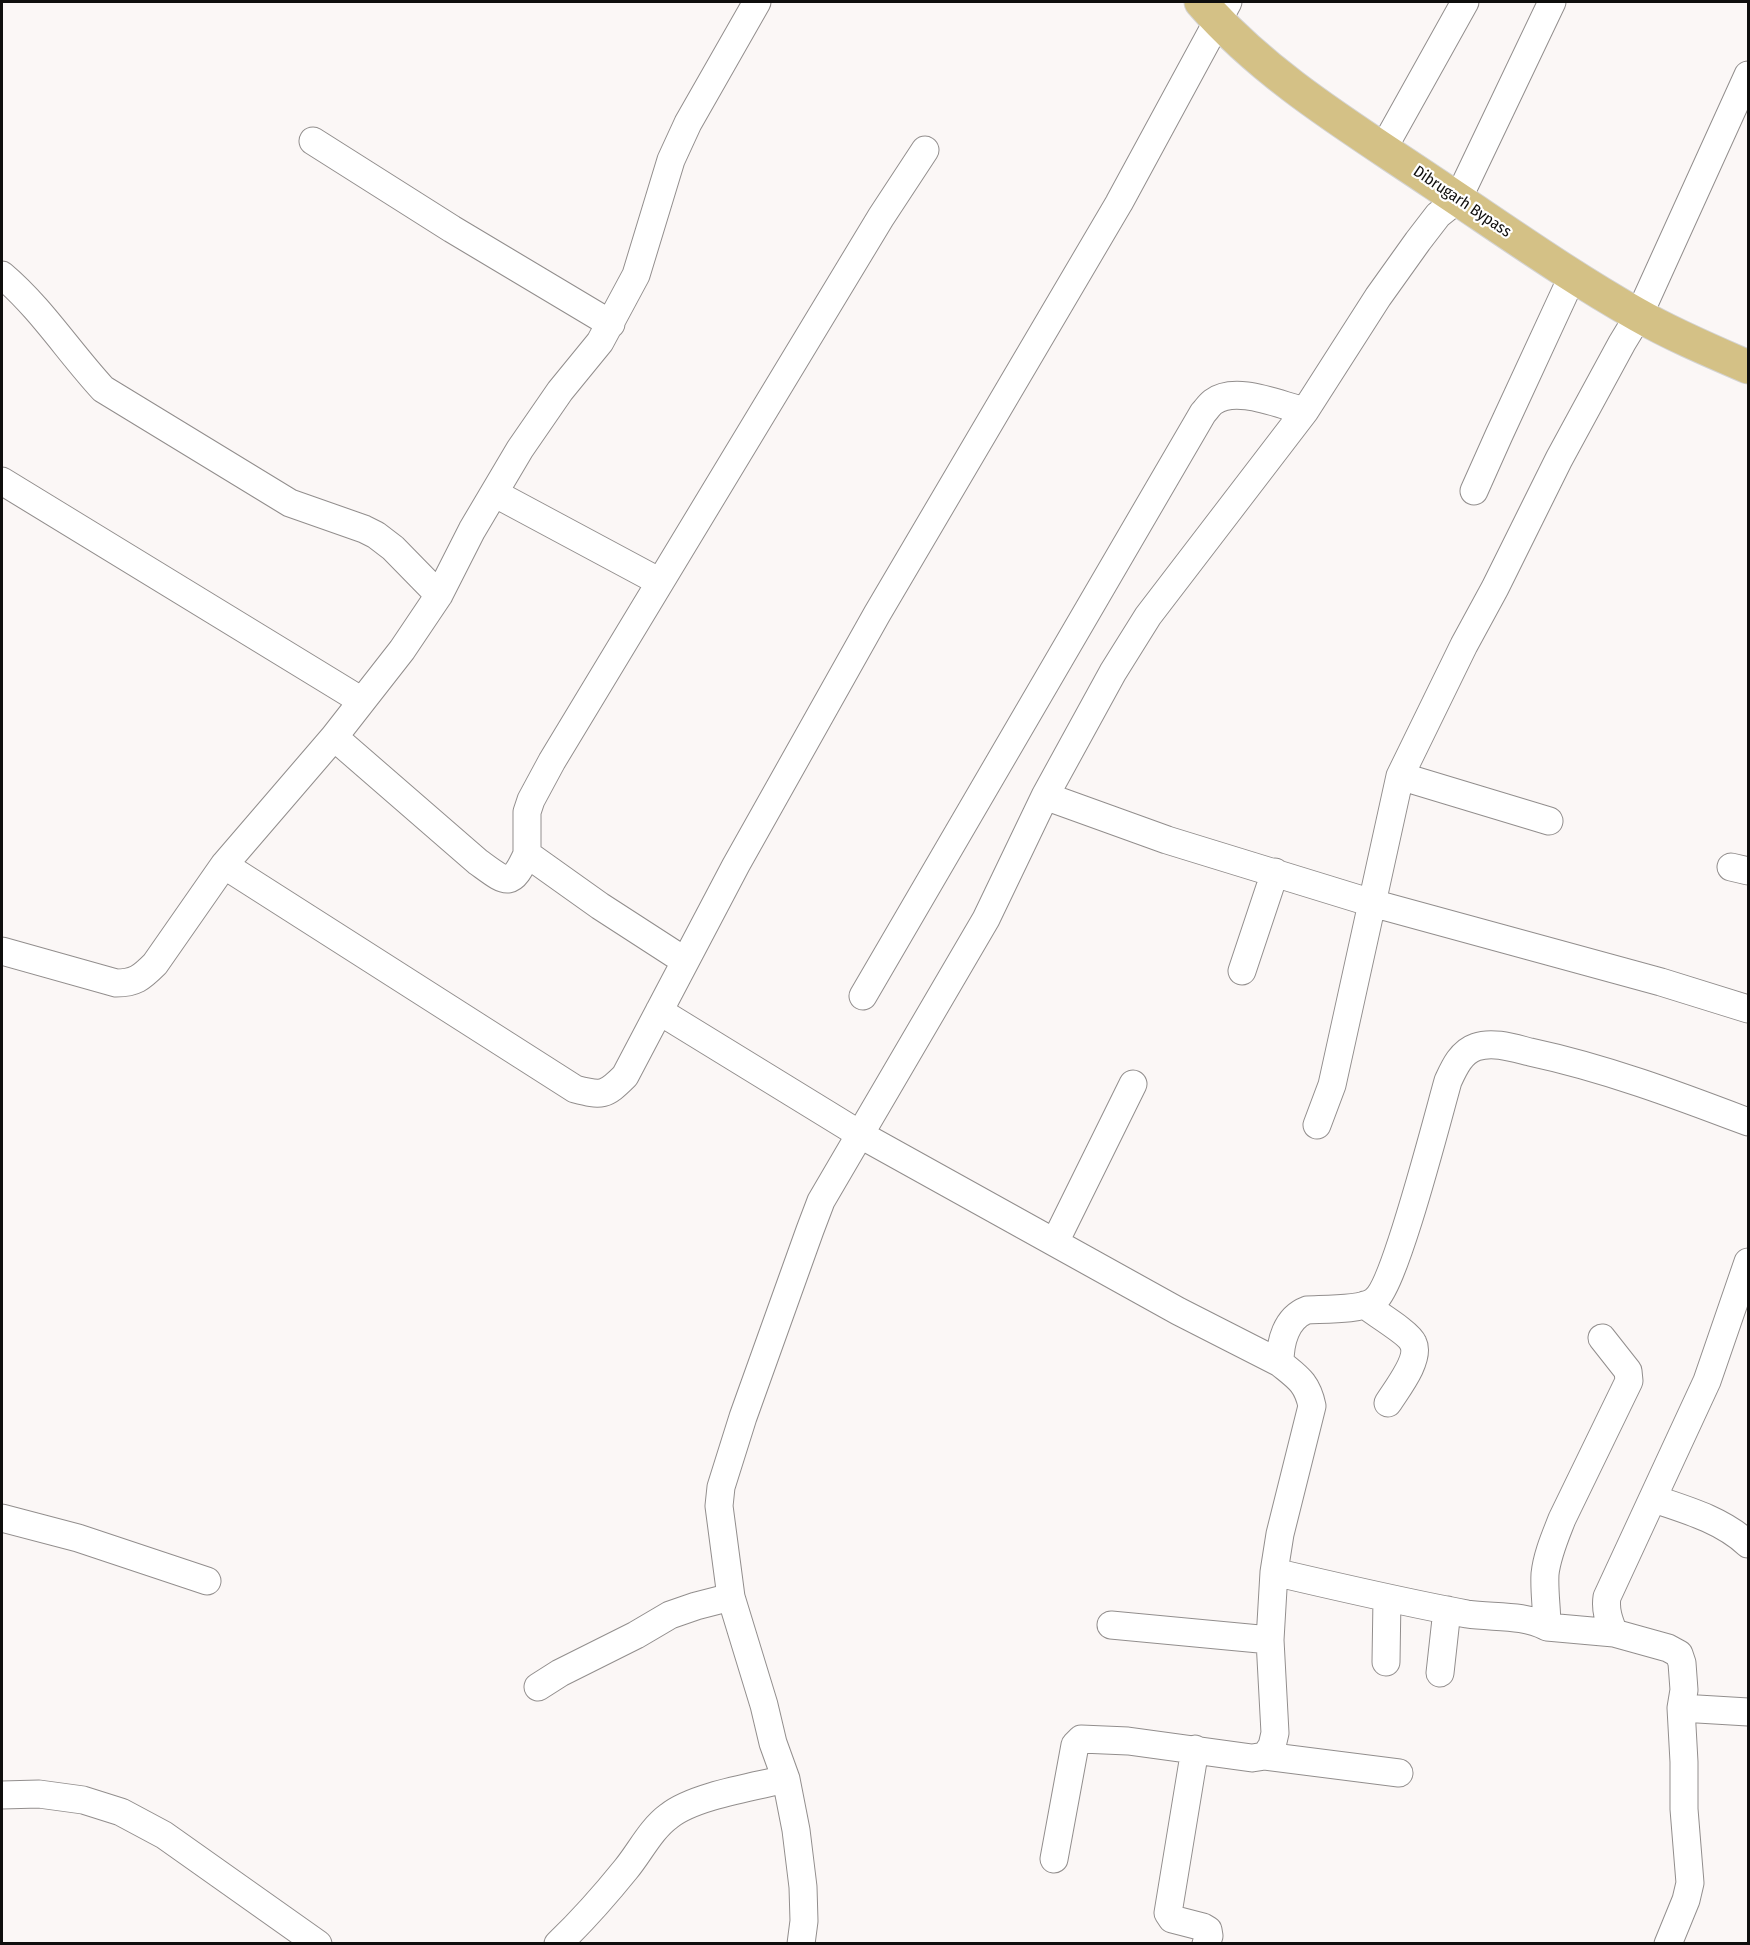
<!DOCTYPE html>
<html>
<head>
<meta charset="utf-8">
<style>
  body { margin:0 }
  #map { position:relative; width:1750px; height:1945px; overflow:hidden; background:#fbf7f6; font-family:"Fira Sans Condensed",sans-serif }
  canvas { display:block }
  .frame { position:absolute; inset:0; border:3px solid #0f0e0d; pointer-events:none }
</style>
</head>
<body>
<div id="map">
<canvas width="1750" height="1945"></canvas>
<div class="frame"></div>
</div>
<script>
const ctx = document.querySelector('canvas').getContext('2d');
ctx.lineJoin = 'round';
function trace(path, color, width, dash) {
  ctx.strokeStyle = color;
  ctx.lineWidth = width;
  ctx.lineCap = dash ? 'butt' : 'round';
  ctx.setLineDash(dash || []);
  ctx.stroke(path);
}
function drawText(font, color, halo, rows, align = 'center') {
  ctx.font = font + ' "Fira Sans Condensed",sans-serif';
  ctx.lineWidth = 4.5;
  ctx.setLineDash([]);
  ctx.textBaseline = 'middle';
  ctx.strokeStyle = halo;
  ctx.fillStyle = color;
  for (const [text, x, y, turn = 0] of rows) {
    ctx.save();
    ctx.translate(x, y);
    ctx.rotate((+turn || 0) * Math.PI / 180);
    ctx.textAlign = isNaN(turn) ? turn : align;
    if (halo) ctx.strokeText(text, 0, 0);
    ctx.fillText(text, 0, 0);
    ctx.restore();
  }
}
const minor = new Path2D(`
  M313 141 452 229 611 324
  M1383 149 1465 2
  M2 275C41 308 68 351 103 389L290 503 364 529 376 535 393 548 439 595
  M2 481 362 701
  M1474 491 1499 435 1573 275
  M494 493 660 582
  M334 737 478 862C507 883 511 889 527 854
  M1400 776 1549 821
  M1045 796 1167 840 1372 903 1661 982 1748 1009
  M224 865 575 1089C602 1096 605 1096 625 1076L736 865 877 614 1119 203 1228 2
  M1731 867 1748 871
  M2 951 116 983C135 983 141 978 155 964L224 865 334 737 402 650 439 595 472 530 520 449 560 391 600 342 636 275 671 160 688 123 757 2
  M685 961 600 906 527 854V812L531 800 552 761 881 217 925 150
  M1242 971 1275 872
  M863 996 1203 413C1206 410 1209 405 1213 402 1236 385 1279 405 1305 411
  M659 1011 861 1135 1178 1311 1280 1363
  M1317 1125 1332 1085 1400 776 1464 645 1495 588 1559 459 1622 343 1639 315 1748 75
  M1055 1242 1133 1084
  M1365 1305C1375 1313 1409 1333 1413 1343 1421 1359 1396 1390 1388 1403
  M1654 1499C1687 1510 1722 1520 1748 1544
  M2 1518 78 1538 207 1581
  M1274 1572C1338 1587 1402 1602 1467 1614 1493 1618 1523 1614 1547 1627 1547 1609 1544 1592 1545 1574 1547 1555 1555 1537 1562 1519L1629 1381 1628 1371 1602 1338
  M1111 1625 1270 1640
  M1547 1627 1614 1633
  M1386 1662 1387 1598
  M1440 1673 1447 1610
  M538 1687 560 1673 636 1635 670 1615 696 1606 731 1597
  M1681 1708 1748 1712
  M1195 1749 1168 1913 1172 1919 1203 1927 1208 1930 1209 1936 1206 1944
  M1265 1756 1399 1773
  M2 1795 39 1794 83 1800 121 1812 164 1835 318 1944
  M1054 1859 1075 1745 1081 1739 1128 1741 1252 1758 1265 1756 1272 1746 1275 1733 1270 1640 1274 1572 1280 1534 1312 1406C1307 1382 1297 1377 1280 1363 1280 1342 1286 1318 1307 1310 1323 1309 1362 1310 1374 1301 1395 1286 1438 1116 1448 1081 1454 1068 1461 1052 1476 1047 1493 1041 1514 1048 1530 1052 1605 1068 1677 1095 1748 1122
  M558 1944C582 1921 605 1895 626 1869 640 1852 651 1829 669 1816 694 1796 753 1787 786 1779
  M801 1944 804 1921 803 1887 796 1830 786 1779 773 1743 764 1705 731 1597 719 1506 721 1487 743 1417 810 1230 821 1201 986 919 1045 796 1113 672 1148 616 1305 411 1378 297 1418 241 1438 215 1458 199 1552 2
  M1668 1944 1686 1900 1690 1883 1684 1809V1762L1681 1708 1684 1690 1682 1663 1679 1654 1668 1648 1614 1633C1609 1621 1605 1610 1607 1597L1707 1381 1748 1262`);
const major = new Path2D(`
  M1201 2C1265 76 1352 128 1432 182 1500 227 1567 275 1638 315 1673 335 1711 351 1748 367`);
const streetNames = [
  ["Dibrugarh Bypass",1462,202,34]
];
trace(minor, '#928e8d', 29);
trace(major, '#d4d4d3', 35);
trace(minor, '#fff', 27);
trace(major, '#d4c186', 33);
drawText('16px', '#0f0e0d', '#fff', streetNames);
</script>
</body>
</html>
